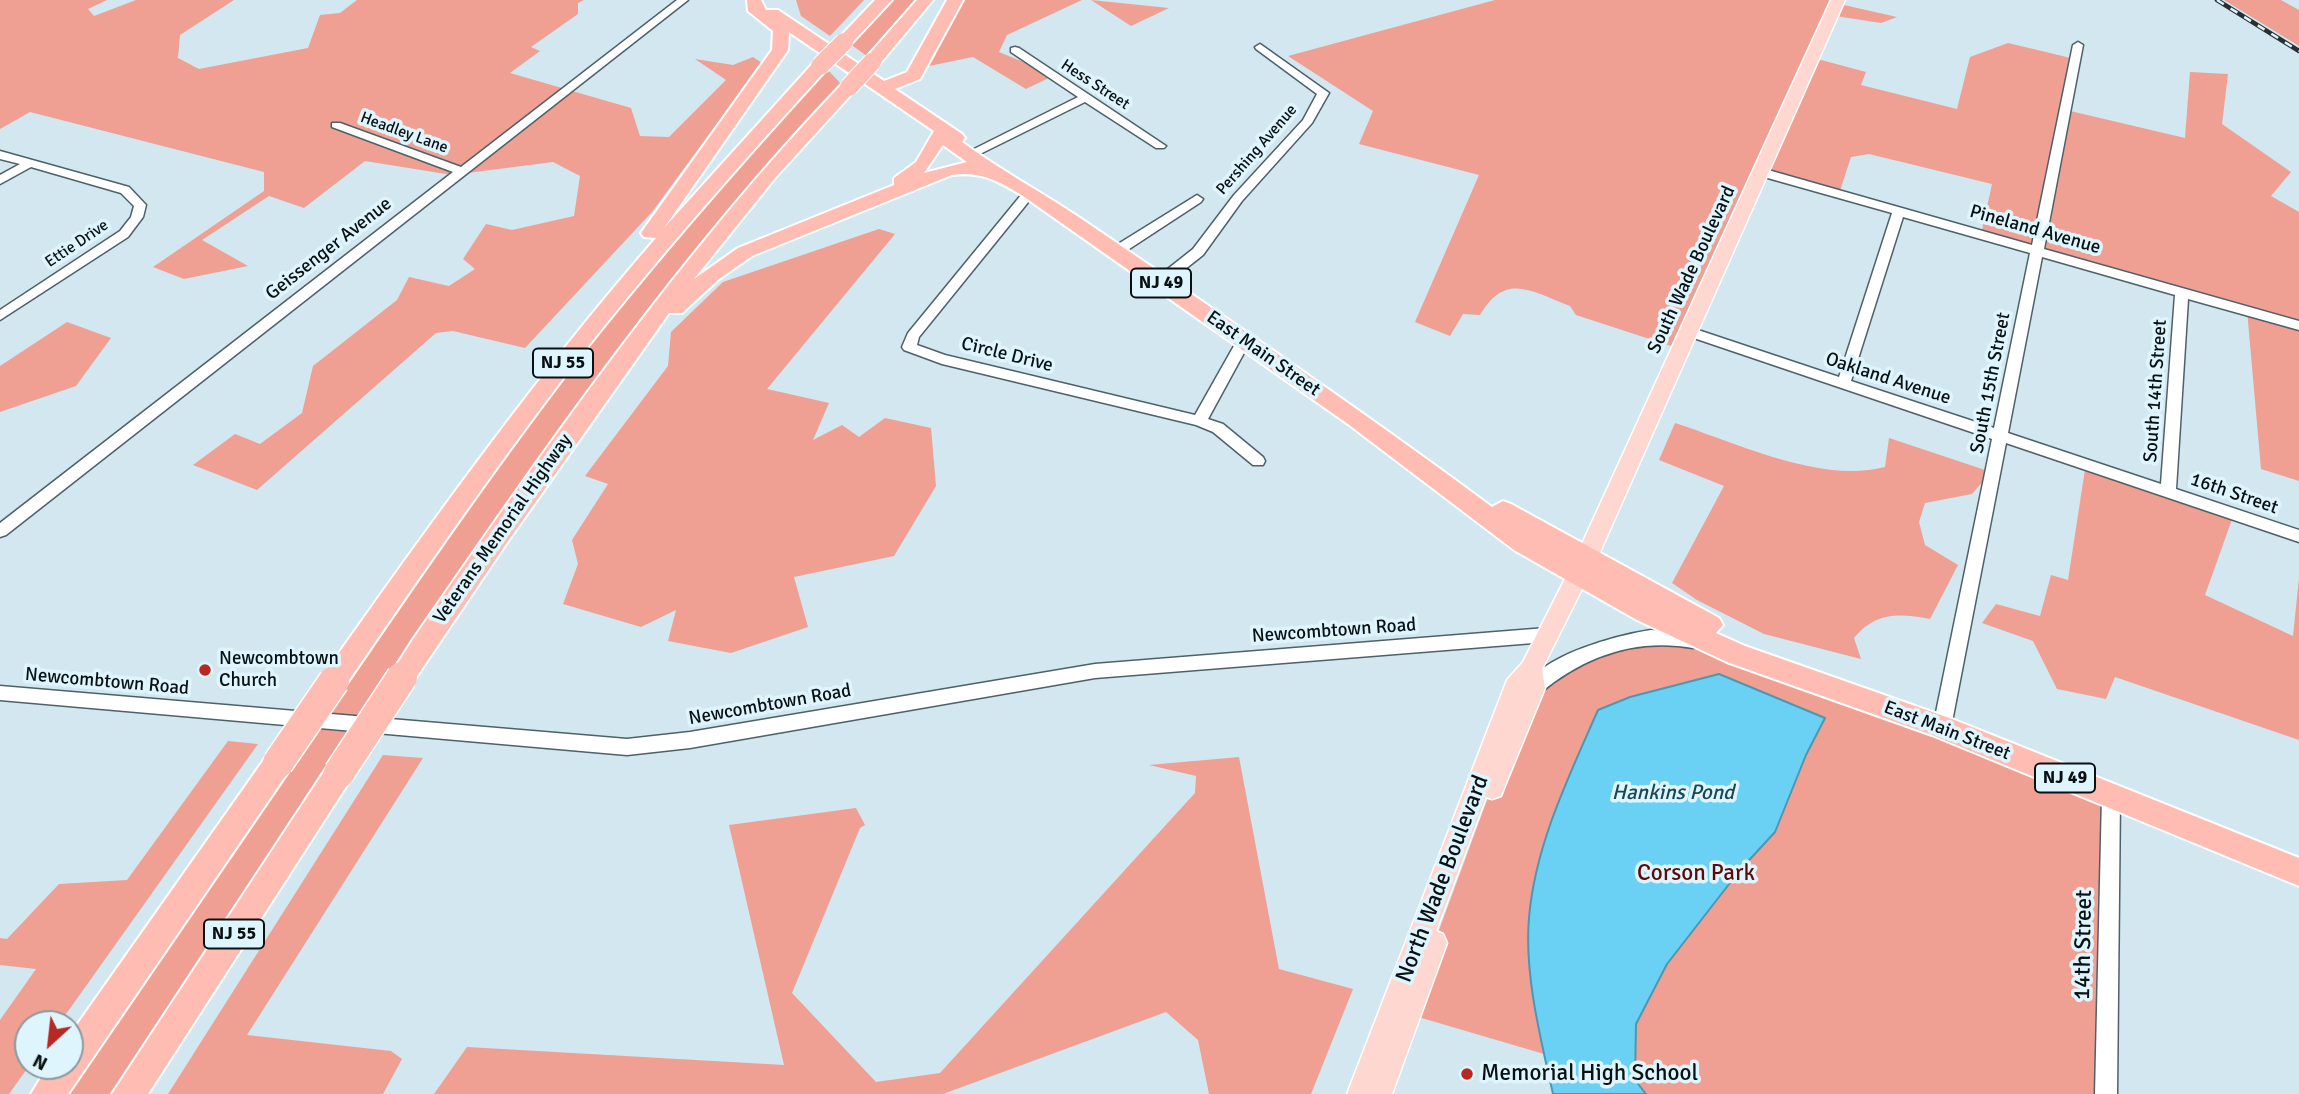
<!DOCTYPE html>
<html>
<head>
<meta charset="utf-8">
<style>
  body { margin:0 }
  #map { position:relative; width:2299px; height:1094px; overflow:hidden; background:#d2e7f0; font-family:Signika,sans-serif }
  canvas { display:block }
  .north { position:absolute; left:14px; top:1010px; width:70px; height:70px; box-sizing:border-box; background:#dff5fe; border:2px solid #899aa0; border-radius:50%; rotate:207deg; font-size:19px; font-weight:700; line-height:28px; text-align:center; color:#091113 }
  .north::after { content:''; display:block; margin:auto; width:24px; height:32px; background:#b62820; clip-path:polygon(50% 0,100% 100%,50% 72%,0 100%) }
</style>
</head>
<body>
<div id="map">
<canvas width="2299" height="1094"></canvas>
<div class="north">N</div>
</div>
<script>
const ctx = document.querySelector('canvas').getContext('2d');
ctx.lineJoin = 'round';
function fill(path, color) {
  ctx.fillStyle = color;
  ctx.fill(path, 'evenodd');
}
function trace(path, color, width, dash) {
  ctx.strokeStyle = color;
  ctx.lineWidth = width;
  ctx.lineCap = dash ? 'butt' : 'round';
  ctx.setLineDash(dash || []);
  ctx.stroke(path);
}
function drawText(font, color, halo, rows, align = 'center') {
  ctx.font = font + ' Signika,sans-serif';
  ctx.lineWidth = 7;
  ctx.setLineDash([]);
  ctx.textBaseline = 'middle';
  ctx.strokeStyle = halo;
  ctx.fillStyle = color;
  for (const [text, x, y, turn = 0] of rows) {
    ctx.save();
    ctx.translate(x, y);
    ctx.rotate((+turn || 0) * Math.PI / 180);
    ctx.textAlign = isNaN(turn) ? turn : align;
    if (halo) ctx.strokeText(text, 0, 0);
    ctx.fillText(text, 0, 0);
    ctx.restore();
  }
}
const green = new Path2D(`
  M0 0H107L88 9 94 16 136 0H234L180 35 178 58 199 69 308 48 320 15 340 13 357 0H584L578 3V14L531 47 540 51 510 73 631 108 640 136 669 137 726 80 695 59 733 65 753 57 762 63 652 212 525 348 453 331 436 333 257 490 193 465 235 434 260 444 302 413 313 366 397 300 409 277 449 286 475 269 463 259 486 224 512 230 574 216 580 176 553 162 452 175 365 161 304 208 269 196 202 240 248 266 184 279 153 267 264 191V172L30 112 0 129Z
  M796 0H864L830 36 801 16Z
  M890 0H919L868 57 849 43Z
  M961 0H1082L1007 35 999 52 1055 75 1026 89 973 57 929 66Z
  M1091 0 1169 8 1131 26Z
  M1495 0H1835V3L1897 17 1881 23 1829 15 1810 57 1866 72 1861 85 1957 109 1970 57 2008 43 2075 59 2066 110 2185 138 2190 72 2228 74 2222 124 2291 172 2271 196 2299 212V481L2261 469 2247 310 1981 235 1992 184 1869 154 1851 157 1839 194 1757 172 1674 347 1576 315 1570 306C1532 292 1506 271 1480 315L1463 314 1450 336 1415 322 1479 175 1359 144 1373 111 1288 56Z
  M2224 0H2281L2299 10V46Z
  M826 68 843 86C656 273 513 499 365 717L321 714C404 596 484 474 574 361 654 259 739 163 826 68Z
  M879 229 895 234 767 389 829 403 813 440 842 425 859 437 885 418 931 428 936 486 894 556 794 577 808 627 731 653 668 641 676 610 641 627 563 604 578 564 572 540 608 484 585 476 668 366 671 332 723 282Z
  M67 322 111 338 76 386 0 412V366Z
  M1675 423C1737 443 1821 484 1885 467L1889 438 1991 472 1972 494 1925 503 1919 522 1925 545 1958 565 1930 619C1900 613 1875 612 1854 638L1861 659 1764 634 1697 600 1672 583 1724 486 1659 460Z
  M2086 463 2235 511 2205 595 2293 636 2299 578V740L2115 677 2106 699 2057 689 2033 641 1982 623 1996 604 2040 616 2051 575 2068 580Z
  M1680 638 2111 796 2106 1094H1553L1544 1054 1408 1014 1490 792 1534 688 1569 660Z
  M315 727 359 733 120 1094H56Z
  M228 741 258 744 59 1024H28L29 1066 9 1094H0V1020L36 969 0 965V938L7 939 59 884 127 880Z
  M383 755 423 758 247 1035 391 1051 402 1059 383 1094H168Z
  M1239 757 1279 969 1353 989 1311 1094H1209L1198 1040 1166 1012 943 1094H434L467 1047 784 1065 729 825 856 808 865 825 860 828 792 993 876 1082 940 1073 1195 793 1196 776 1149 765Z`);
const water = new Path2D(`
  M1719 674 1825 718 1806 755 1775 832 1740 870 1667 964 1636 1024 1635 1080 1646 1094H1553C1541 1040 1524 974 1529 918 1535 845 1569 776 1598 710L1630 697Z`);
const minor = new Path2D(`
  M677 0H688L6 535 0 537V523L453 172 332 127V123H340L461 167Z
  M2078 42 2083 45 2044 249 2299 321V330L2188 299 2176 489 2299 530V542L2006 443 1951 727 1948 732 1942 735 1936 732 1933 727 1992 439 1682 334 1680 331 1682 328H1692L1839 377 1892 213 1757 175 1755 172 1761 168 2032 245 2073 45ZM1903 217 2030 253 1994 428 1851 381ZM2042 257 2175 295 2161 484 2008 433Z
  M1260 44 1329 93 1312 123 1242 201 1203 255 1165 285H1155V279L1193 249 1234 195 1303 120 1317 94 1256 49 1255 47Z
  M1015 47 1019 48 1166 146 1164 148H1156L1085 102 980 154H972V150L1078 97 1011 52V48Z
  M0 151 129 187 146 205 143 217 128 237 0 320V310L120 231 131 217 134 206 121 193 31 167 0 184V175L20 164 0 159Z
  M1030 188 1036 192 1034 195 919 337 917 345 945 355 1195 415 1239 337H1249L1251 340 1208 419 1223 424 1263 457 1265 461 1263 465H1253L1213 432 1196 425 942 364 904 350 902 347 908 333 1026 189Z
  M1197 195 1203 199 1201 202 1120 255H1110V249Z
  M1546 628 1552 630 1554 635 1552 640 1546 642 1095 678 690 748 627 755 0 700V686L627 739 690 732 1095 664Z
  M1651 630 1693 634 1699 636 1701 641 1699 646 1693 648C1635 638 1585 656 1540 693L1534 695 1528 693 1525 688C1541 655 1618 635 1651 630Z
  M2111 788 2117 790 2120 796 2117 1094H2095L2102 796 2105 790Z`);
const major = new Path2D(`
  M1831 0H1845L1597 559 1542 669 1545 688 1504 788 1501 796 1492 799 1486 797 1436 931 1443 934 1447 943 1392 1094H1347L1507 680 1523 662 1575 559Z`);
const highway = new Path2D(`
  M747 0H761L766 10H778L884 81 907 72 947 0H963L920 79 895 89 962 134 965 138 962 142C1000 170 1043 193 1083 220 1221 314 1358 408 1492 507L1503 501 1511 504 1719 618 1723 625 1716 633 1745 646 1952 719 2299 858V886L1932 735 1727 662 1637 620 1514 550 1348 424 1023 196C998 181 981 171 952 175L752 256 719 279 682 313H669L506 544 411 685 402 688 393 685 389 677 412 641C545 448 680 253 843 83H855L858 87 775 178 694 279 738 248 894 185V178L916 162 934 131 789 32 788 50 664 228 814 62H826L828 66 826 70C739 165 654 262 574 364 493 470 418 579 343 689L334 692 325 689 321 681 325 673C430 524 536 376 656 238L644 237 641 233 772 50 773 31 748 11ZM943 145 967 162 924 173Z
  M875 0H892L850 45H838V39Z
  M917 0H933L878 66H866L864 62 866 58Z
  M278 751 288 754 292 763 288 772 68 1094H31L48 1066H70V1035L268 754Z
  M339 760 349 764 353 773 349 782 148 1094H112L329 764Z`);
const rail = new Path2D(`
  M2217 0 2299 51`);
const highwayBridgeFar1 = new Path2D(`
  M820 66 844 42
  M849 87 872 62`);
const highwayBridge = new Path2D(`
  M278 763 334 681
  M339 773 402 677`);
const markers = [
  [205,670,7,"#b62820"],
  [1467,1074,7,"#b62820"]
];
const farStreetnames = [
  ["Hess Street",1095,85,33],
  ["Headley Lane",404,133,20],
  ["Pershing Avenue",1257,150,-49],
  ["Ettie Drive",77,244,-34]
];
const shields = [
  [1161,283,60],
  [563,363,60],
  [2065,778,60],
  [234,934,60]
];
const shieldNames = [
  ["NJ 49",1161,283],
  ["NJ 55",563,363],
  ["NJ 49",2065,778],
  ["NJ 55",234,934]
];
const streetNames = [
  ["Pineland Avenue",2035,230,16],
  ["Geissenger Avenue",329,249,-38],
  ["South Wade Boulevard",1692,270,-65],
  ["East Main Street",1263,354,35],
  ["Circle Drive",1007,355,14],
  ["Oakland Avenue",1888,379,18],
  ["South 15th Street",1991,383,-79],
  ["South 14th Street",2156,391,-86],
  ["16th Street",2234,494,19],
  ["Veterans Memorial Highway",503,529,-55],
  ["Newcombtown Road",1334,631,-4],
  ["Newcombtown Road",107,682,5],
  ["Newcombtown Road",770,705,-10],
  ["East Main Street",1947,731,21]
];
const poiNames = [
  ["Newcombtown",219,659],
  ["Church",219,681]
];
const waterNames = [
  ["Hankins Pond",1673,793]
];
const nearParknames = [
  ["Corson Park",1696,874]
];
const nearStreetnames = [
  ["North Wade Boulevard",1443,879,-69],
  ["14th Street",2084,945,-89]
];
const nearPoinames = [
  ["Memorial High School",1481,1074]
];
fill(green, '#f09f93');
fill(water, '#6ad1f5');
trace(water, '#4d97b1', 2);
trace(minor, '#4e6168', 3);
trace(major, '#fff', 3);
trace(highway, '#fff', 4);
fill(minor, '#fff');
fill(major, '#fed7d1');
fill(highway, '#febcb2');
trace(rail, '#263032', 4.5);
trace(rail, '#dff5fe', 2.5, [8]);
trace(highwayBridgeFar1, '#fff', 20, []);
trace(highwayBridge, '#fff', 33, []);
trace(highwayBridgeFar1, '#febcb2', 18);
trace(highwayBridge, '#febcb2', 30);
for (const [x, y, r, color] of markers) {
  const dot = new Path2D();
  dot.arc(x, y, r, 0, 2 * Math.PI);
  ctx.fillStyle = color;
  ctx.fill(dot);
  trace(dot, '#dff5fe', 2.5);
}
drawText('16px', '#091113', '#dff5fe', farStreetnames);
for (const [x, y, w] of shields) {
  const box = new Path2D();
  box.roundRect(x - w / 2, y - 14.5, w, 29, 5);
  ctx.fillStyle = '#dff5fe';
  ctx.fill(box);
  trace(box, '#091113', 2);
}
drawText('bold 18px', '#091113', null, shieldNames);
drawText('19px', '#091113', '#dff5fe', streetNames);
drawText('19px', '#091113', '#dff5fe', poiNames, 'left');
drawText('italic 21px', '#1a4756', '#dff5fe', waterNames);
drawText('23px', '#5a0c08', '#dff5fe', nearParknames);
drawText('23px', '#091113', '#dff5fe', nearStreetnames);
drawText('23px', '#091113', '#dff5fe', nearPoinames, 'left');
</script>
</body>
</html>
